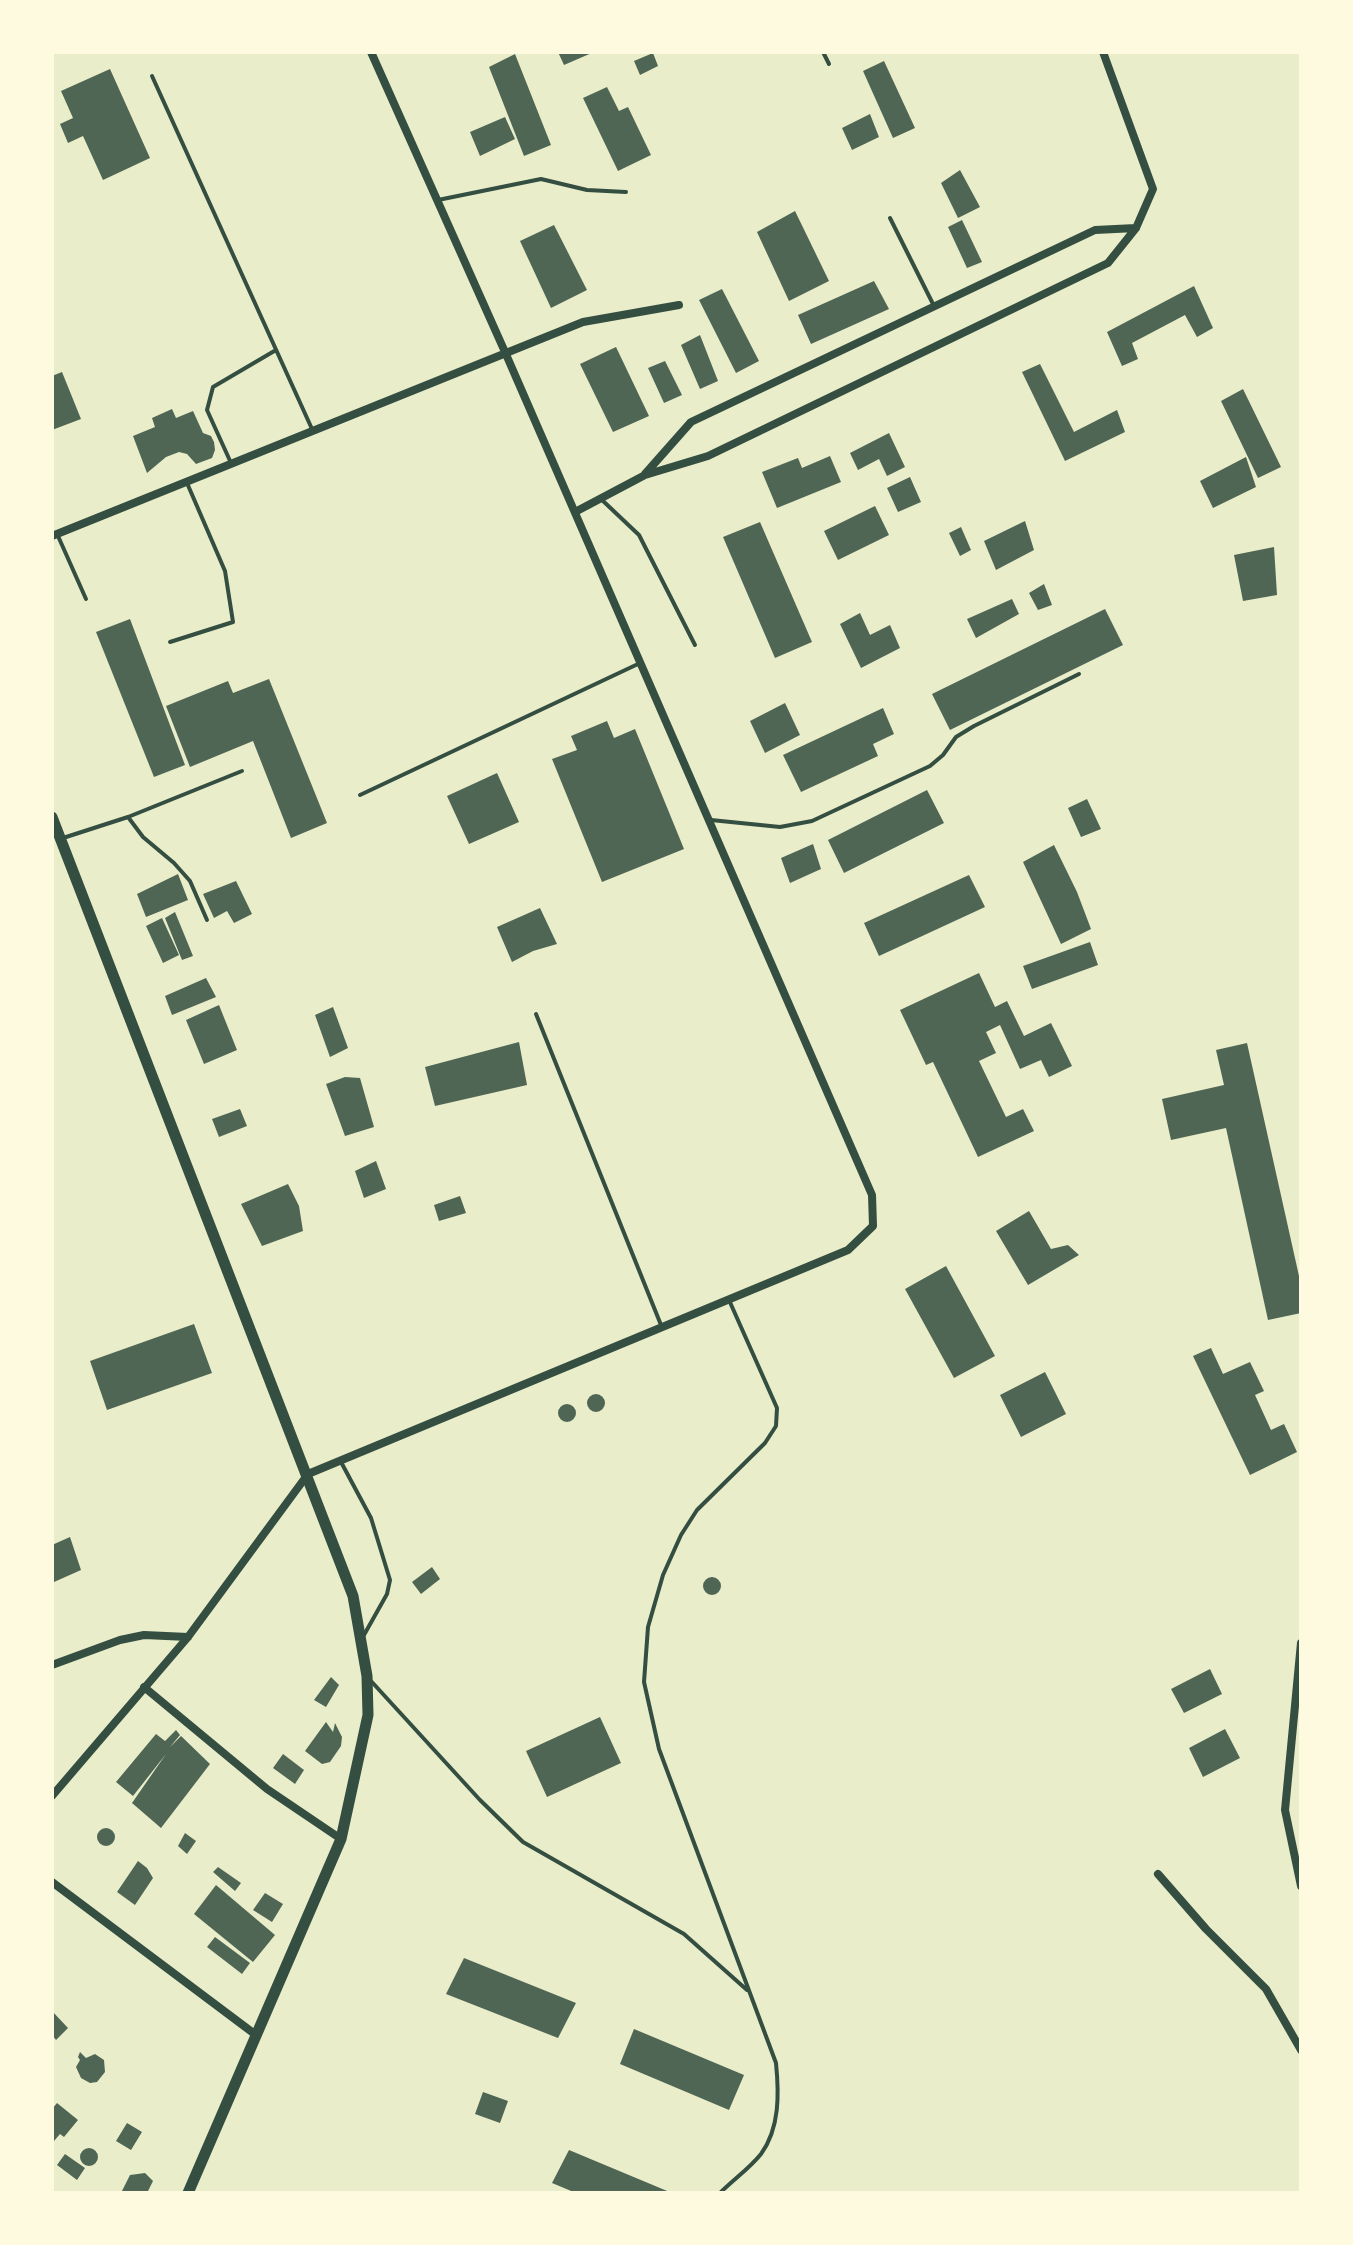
<!DOCTYPE html>
<html>
<head>
<meta charset="utf-8">
<style>
  body { margin:0 }
  #map { position:relative; width:1353px; height:2245px; overflow:hidden; background:#e9edc9; font-family:Inter,sans-serif }
  canvas { display:block }
  .frame { position:absolute; inset:0; border:54px solid #fefae0; pointer-events:none }
</style>
</head>
<body>
<div id="map">
<canvas width="1353" height="2245"></canvas>
<div class="frame"></div>
</div>
<script>
const ctx = document.querySelector('canvas').getContext('2d');
ctx.lineJoin = 'round';
function fill(path, color) {
  ctx.fillStyle = color;
  ctx.fill(path, 'evenodd');
}
function trace(path, color, width, dash) {
  ctx.strokeStyle = color;
  ctx.lineWidth = width;
  ctx.lineCap = dash ? 'butt' : 'round';
  ctx.setLineDash(dash || []);
  ctx.stroke(path);
}
const building = new Path2D(`
  M558 52H594L564 65Z
  M653 53 658 66 640 75 634 61Z
  M515 54 551 145 524 156 489 67Z
  M884 61 915 128 893 138 863 71Z
  M110 69 150 158 103 180 83 136 68 143 60 124 73 118 61 91Z
  M607 87 619 111 628 107 651 155 618 171 583 98Z
  M870 114 879 137 852 150 842 128Z
  M505 117 515 139 480 156 470 132Z
  M960 170 980 207 958 218 941 183Z
  M795 211 829 281 789 301 757 232Z
  M962 220 982 262 967 268 948 227Z
  M554 225 587 290 551 308 520 241Z
  M874 281 889 309 811 344 798 315Z
  M1194 286 1213 328 1197 337 1185 315 1132 343 1138 359 1122 366 1107 332Z
  M722 289 759 361 736 373 699 300Z
  M700 335 718 381 700 389 681 345Z
  M616 347 649 416 613 432 580 364Z
  M665 361 682 395 664 403 648 368Z
  M1040 364 1074 432 1117 410 1125 432 1065 461 1022 372Z
  M62 372 81 419 52 430V376Z
  M1243 389 1281 467 1258 478 1221 401Z
  M172 409 176 418 193 411 203 433 211 436 214 442 215 450 212 458 196 464 187 454 179 452 166 457 147 473 133 436 155 427 152 418Z
  M889 433 905 467 887 476 879 459 858 470 850 453Z
  M830 456 841 482 777 508 762 472 798 458 802 468Z
  M1246 457 1256 487 1213 508 1200 481Z
  M910 477 921 502 898 512 887 488Z
  M875 506 889 535 838 560 824 531Z
  M1025 521 1034 550 996 570 984 541Z
  M760 522 812 642 775 658 723 537Z
  M961 527 971 550 960 556 949 533Z
  M1274 547 1277 595 1243 601 1234 555Z
  M1044 584 1052 605 1038 610 1029 593Z
  M1012 599 1019 614 976 638 967 619Z
  M1105 609 1123 645 950 730 932 694Z
  M860 613 870 635 890 625 900 648 861 668 840 624Z
  M130 619 185 765 154 777 96 632Z
  M269 679 327 823 291 838 253 741 190 767 166 706 228 681 233 693Z
  M785 703 800 735 765 753 750 721Z
  M883 708 894 734 873 744 878 756 801 792 783 755Z
  M607 721 614 738 635 729 684 849 602 882 552 759 577 750 571 736Z
  M497 773 519 822 469 844 447 796Z
  M927 790 944 823 844 873 828 840Z
  M1087 799 1101 829 1081 837 1068 808Z
  M813 844 821 869 790 883 781 858Z
  M1054 845 1077 892 1091 929 1061 944 1023 862Z
  M178 874 188 900 146 917 137 894Z
  M969 875 985 907 879 956 864 923Z
  M236 881 252 914 234 923 227 911 214 918 203 894Z
  M540 908 557 944 533 951 512 962 497 927Z
  M175 912 193 956 182 960 165 918Z
  M162 918 179 955 163 963 146 926Z
  M1090 942 1098 965 1032 989 1023 966Z
  M979 973 995 1007 1007 1001 1024 1036 1051 1023 1072 1066 1049 1077 1041 1060 1020 1069 1000 1025 986 1032 996 1053 979 1061 1006 1117 1023 1109 1034 1131 978 1157 933 1062 926 1065 900 1010Z
  M206 978 216 997 172 1015 165 996Z
  M219 1005 237 1050 204 1064 186 1020Z
  M333 1007 348 1048 330 1057 315 1015Z
  M519 1042 527 1085 435 1106 425 1067Z
  M1247 1043 1301 1285V1313L1268 1320 1226 1128 1171 1140 1162 1099 1224 1085 1216 1050Z
  M345 1077 360 1078 374 1127 345 1136 326 1084Z
  M240 1109 247 1126 219 1137 212 1119Z
  M376 1161 386 1189 364 1198 355 1171Z
  M288 1184 299 1206 303 1231 262 1246 241 1204Z
  M460 1196 466 1213 439 1221 434 1205Z
  M1029 1211 1051 1249 1068 1245 1079 1255 1028 1285 996 1231Z
  M946 1266 995 1356 954 1378 905 1289Z
  M194 1324 212 1373 107 1410 90 1361Z
  M1211 1348 1223 1374 1250 1362 1264 1391 1255 1395 1271 1430 1284 1424 1297 1452 1250 1475 1193 1356Z
  M1045 1372 1066 1414 1021 1437 1000 1395Z
  M587 1403a9 9 0 1 1 18 0a9 9 0 1 1-18 0Z
  M558 1413a9 9 0 1 1 18 0a9 9 0 1 1-18 0Z
  M70 1537 81 1570 54 1582 52 1545Z
  M432 1567 440 1579 421 1594 412 1582Z
  M703 1586a9 9 0 1 1 18 0a9 9 0 1 1-18 0Z
  M1210 1669 1222 1694 1184 1713 1171 1689Z
  M331 1677 339 1685 326 1707 314 1700Z
  M600 1717 621 1763 547 1797 526 1751Z
  M326 1722 333 1732 335 1723 342 1737 341 1746 330 1762 322 1764 305 1751Z
  M1225 1729 1240 1758 1203 1777 1189 1748Z
  M176 1730 180 1735 170 1747 181 1736 210 1764 161 1828 132 1803 166 1754 133 1796 116 1782 156 1734 165 1741Z
  M283 1754 304 1770 295 1784 273 1768Z
  M97 1837a9 9 0 1 1 18 0a9 9 0 1 1-18 0Z
  M185 1833 196 1841 187 1854 178 1846Z
  M138 1861 147 1868 153 1878 135 1905 117 1892Z
  M218 1867 241 1883 235 1891 213 1872Z
  M216 1885 275 1935 253 1962 194 1914Z
  M265 1893 283 1904 272 1922 253 1910Z
  M215 1937 250 1963 242 1974 207 1947Z
  M464 1958 576 2003 558 2038 446 1994Z
  M52 2011 68 2028 56 2040 52 2035Z
  M634 2029 744 2075 729 2110 620 2064Z
  M80 2052 86 2058 95 2054 104 2060 105 2072 97 2082 90 2083 81 2078 76 2067 80 2060 78 2057Z
  M483 2092 508 2101 500 2123 475 2114Z
  M57 2103 78 2120 64 2137 60 2134 54 2141 52 2109Z
  M127 2123 142 2132 131 2150 116 2141Z
  M80 2157a9 9 0 1 1 18 0a9 9 0 1 1-18 0Z
  M569 2150 672 2193H576L552 2183Z
  M65 2154 85 2168 77 2180 57 2165Z
  M145 2173 153 2181 147 2193H121L130 2175Z`);
const service = new Path2D(`
  M823 52 829 64
  M152 76 312 429
  M438 200 541 179 587 190 626 192
  M890 218 934 306
  M231 463 207 410 213 387 276 350
  M602 500 639 535 695 645
  M58 536 86 599
  M170 642 233 622 225 571 187 483
  M360 795 638 664
  M128 817 242 771
  M711 820 780 827 812 821 930 766 943 755 956 737 974 726 1079 674
  M63 838 128 817 143 837 174 863 190 881 207 920
  M536 1014 661 1325
  M341 1462 371 1518 390 1580 387 1594 364 1635
  M371 1681 480 1800 523 1842 684 1934 747 1990
  M720 2193C733 2180 750 2168 761 2154 780 2128 779 2093 776 2063L659 1749 644 1682 648 1627 663 1575 681 1535 697 1510 765 1443 776 1426 777 1408 729 1300`);
const minor = new Path2D(`
  M645 474 691 422 1095 230 1136 228
  M575 512 645 475 708 456 1108 263 1136 228 1153 189 1103 52
  M52 536 583 322 679 305
  M1301 1643 1285 1810 1301 1886
  M52 1665 120 1640 144 1635 188 1637
  M144 1687 267 1789 341 1839
  M52 1796 188 1637 308 1474 848 1250 873 1226 872 1195 505 352 371 52
  M1158 1874 1206 1929 1266 1989 1301 2050
  M52 1882 256 2035`);
const tertiary = new Path2D(`
  M52 817 353 1596 367 1676 368 1715 341 1839 188 2193`);
fill(building, '#4f6655');
trace(service, '#344e41', 4);
trace(minor, '#344e41', 8);
trace(tertiary, '#344e41', 11);
</script>
</body>
</html>
